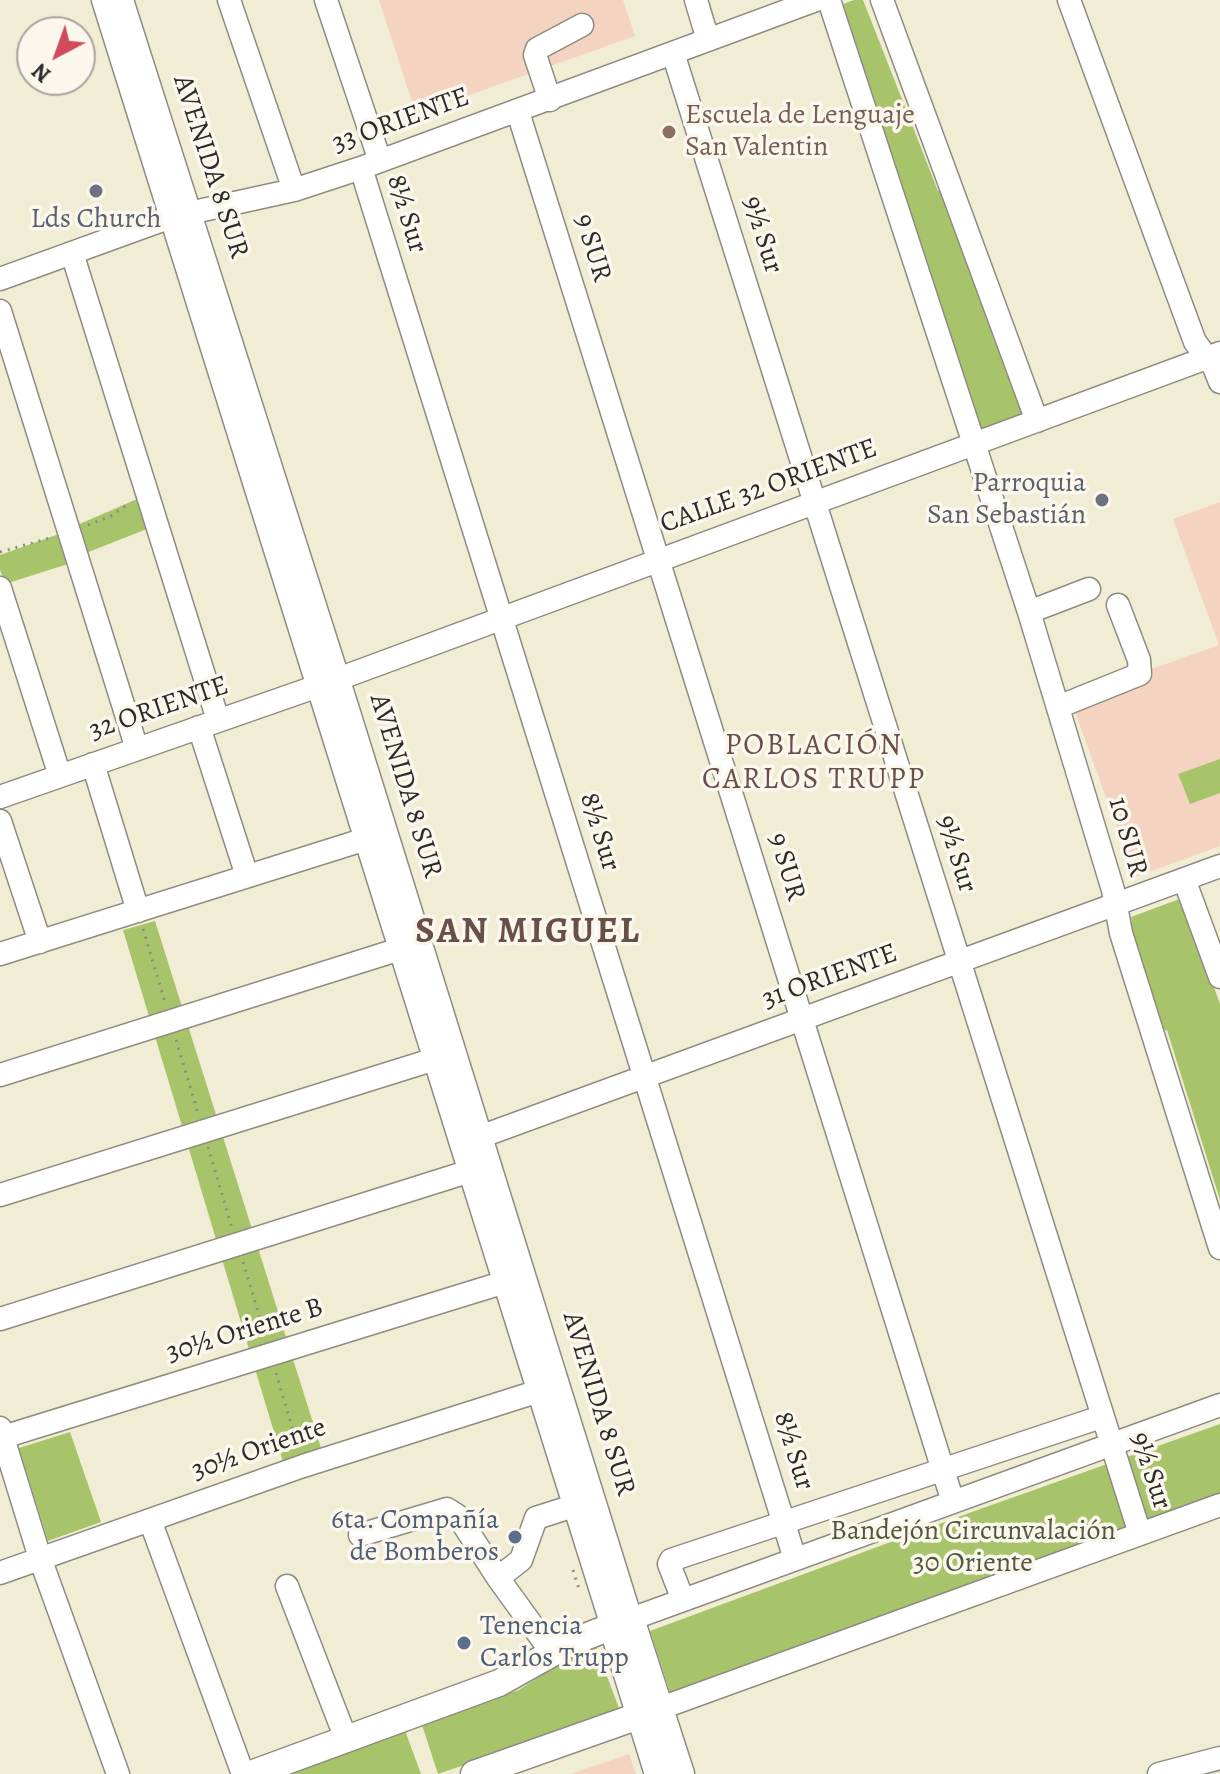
<!DOCTYPE html>
<html>
<head>
<meta charset="utf-8">
<style>
  body { margin:0 }
  #map { position:relative; width:1220px; height:1774px; overflow:hidden; background:#f1ecd4; font-family:Alegreya,serif }
  canvas { display:block }
  .north { position:absolute; left:16px; top:16px; width:80px; height:80px; box-sizing:border-box; background:#fbf7ec; border:2px solid #a8a59f; border-radius:50%; rotate:221deg; font-size:22px; font-weight:700; line-height:32px; text-align:center; color:#2b2b2b }
  .north::after { content:''; display:block; margin:auto; width:28px; height:36px; background:#d1495b; clip-path:polygon(50% 0,100% 100%,50% 72%,0 100%) }
</style>
</head>
<body>
<div id="map">
<canvas width="1220" height="1774"></canvas>
<div class="north">N</div>
</div>
<script>
const ctx = document.querySelector('canvas').getContext('2d');
ctx.lineJoin = 'round';
function fill(path, color) {
  ctx.fillStyle = color;
  ctx.fill(path, 'evenodd');
}
function trace(path, color, width, dash) {
  ctx.strokeStyle = color;
  ctx.lineWidth = width;
  ctx.lineCap = dash ? 'butt' : 'round';
  ctx.setLineDash(dash || []);
  ctx.stroke(path);
}
function drawText(font, color, halo, rows, align = 'center') {
  ctx.font = font + ' Alegreya,serif';
  ctx.lineWidth = 7;
  ctx.setLineDash([]);
  ctx.textBaseline = 'middle';
  ctx.strokeStyle = halo;
  ctx.fillStyle = color;
  for (const [text, x, y, turn = 0] of rows) {
    ctx.save();
    ctx.translate(x, y);
    ctx.rotate((+turn || 0) * Math.PI / 180);
    ctx.textAlign = isNaN(turn) ? turn : align;
    if (halo) ctx.strokeText(text, 0, 0);
    ctx.fillText(text, 0, 0);
    ctx.restore();
  }
}
const built = new Path2D(`
  M379 0H623L635 36 416 114Z
  M1220 502V846L1135 877 1070 698 1219 645 1173 519Z
  M629 1754 636 1774H571Z`);
const green = new Path2D(`
  M854 0H863L938 191 950 188 973 279 1029 421 984 438 843 4Z
  M137 499 147 529 86 553 75 526Z
  M59 534 68 564 5 584 0 570V555Z
  M1220 759V793L1190 804 1178 774Z
  M1182 898 1220 1004V1200L1167 1030 1163 1031 1125 924 1132 921 1131 917Z
  M155 921 321 1448 283 1462 123 930Z
  M1220 1424V1497L671 1695 650 1631 969 1513Z
  M70 1432 101 1522 48 1541 19 1448Z
  M594 1641 620 1711 438 1774 422 1725 519 1690Z
  M403 1725 421 1774H274Z`);
const path = new Path2D(`
  M88 525 109 517 130 503
  M0 552 50 538
  M143 929 165 1002
  M176 1040 198 1113
  M208 1147 232 1228
  M243 1262 265 1335
  M276 1373 298 1447
  M573 1570 579 1589`);
const minor = new Path2D(`
  M103 0 612 1626
  M122 0 347 706 631 1619 1220 1405
  M229 0 294 190
  M326 0 380 161
  M696 0 708 40
  M829 0 1029 612 1113 890 1121 933 1220 1248
  M882 0 1037 421
  M1069 0 1195 342 1214 367 1220 382
  M673 53 1140 1534
  M550 100 535 55 537 49 582 25
  M518 112 953 1502
  M361 168 795 1559
  M72 253 218 720
  M0 279 171 217 294 190 361 168 816 0
  M0 311 137 749
  M0 588 60 776
  M1029 612 1089 589
  M1058 707 1140 674 1139 660 1118 605
  M199 727 247 876
  M93 764 138 911
  M0 797 338 679 1220 353
  M0 821 40 942
  M1184 879 1220 977
  M0 954 366 839
  M0 1075 400 949
  M466 1142 1220 866
  M0 1195 435 1059
  M0 1319 483 1167
  M0 1428 40 1558 118 1774
  M3 1437 505 1282
  M150 1520 243 1774
  M360 1535 447 1509 458 1516 498 1578 521 1560 536 1518 589 1501
  M0 1573 303 1466 539 1391
  M498 1578 553 1654
  M287 1586 346 1739
  M683 1600 669 1564 671 1560 1101 1417
  M661 1708 1220 1505
  M1159 1774 1220 1758`);
const major = new Path2D(`
  M612 1626 658 1774
  M251 1774 499 1683 572 1642 631 1619 681 1774
  M474 1774 661 1708`);
const markers = [
  [669,132,8,"#8d6e63"],
  [96,191,8,"#6b7280"],
  [1102,500,8,"#6b7280"],
  [515,1537,8,"#5c6f8a"],
  [464,1643,8,"#5c6f8a"]
];
const educationNames = [
  ["Escuela de Lenguaje",685,116],
  ["San Valentin",685,148]
];
const streetNames = [
  ["33 ORIENTE",401,121,-20],
  ["AVENIDA 8 SUR",210,167,72],
  ["8½ Sur",406,214,73],
  ["9½ Sur",762,235,73],
  ["9 SUR",592,248,73],
  ["CALLE 32 ORIENTE",769,487,-20],
  ["32 ORIENTE",159,709,-19],
  ["AVENIDA 8 SUR",405,786,73],
  ["8½ Sur",599,832,73],
  ["10 SUR",1127,837,74],
  ["9½ Sur",956,854,73],
  ["9 SUR",786,867,73],
  ["31 ORIENTE",830,977,-20],
  ["30½ Oriente B",245,1331,-17],
  ["AVENIDA 8 SUR",598,1404,73],
  ["30½ Oriente",259,1450,-19],
  ["8½ Sur",793,1451,73],
  ["9½ Sur",1150,1471,72]
];
const worshipNames = [
  ["Lds Church",96,220],
  ["Parroquia",1086,484,"right"],
  ["San Sebastián",1086,516,"right"]
];
const serviceNames = [
  ["6ta. Compañía",499,1521],
  ["de Bomberos",499,1553],
  ["Tenencia",480,1627,"left"],
  ["Carlos Trupp",480,1659,"left"]
];
const parkNames = [
  ["Bandejón Circunvalación",973,1532],
  ["30 Oriente",973,1564]
];
const neighbourhoodNames = [
  ["POBLACIÓN",814,747],
  ["CARLOS TRUPP",814,781]
];
const districtNames = [
  ["SAN MIGUEL",528,933]
];
fill(built, '#f5d3c1');
fill(green, '#a8c46b');
trace(minor, '#8e8c80', 25);
trace(major, '#8e8c80', 29);
trace(path, '#8e8c80', 3, [2, 6]);
trace(minor, '#fff', 22);
trace(major, '#fff', 26);
for (const [x, y, r, color] of markers) {
  const dot = new Path2D();
  dot.arc(x, y, r, 0, 2 * Math.PI);
  ctx.fillStyle = color;
  ctx.fill(dot);
  trace(dot, '#fbf7ec', 3);
}
drawText('28px', '#785e54', '#fbf7ec', educationNames, 'left');
drawText('28px', '#2b2b2b', '#fbf7ec', streetNames);
drawText('28px', '#5b616d', '#fbf7ec', worshipNames);
drawText('28px', '#4e5e75', '#fbf7ec', serviceNames, 'right');
drawText('28px', '#50593e', '#fbf7ec', parkNames);
ctx.letterSpacing = '2px';
drawText('30px', '#684f49', '#fbf7ec', neighbourhoodNames);
ctx.letterSpacing = '0px';
ctx.letterSpacing = '2px';
drawText('bold 36px', '#684f49', '#fbf7ec', districtNames);
ctx.letterSpacing = '0px';
</script>
</body>
</html>
